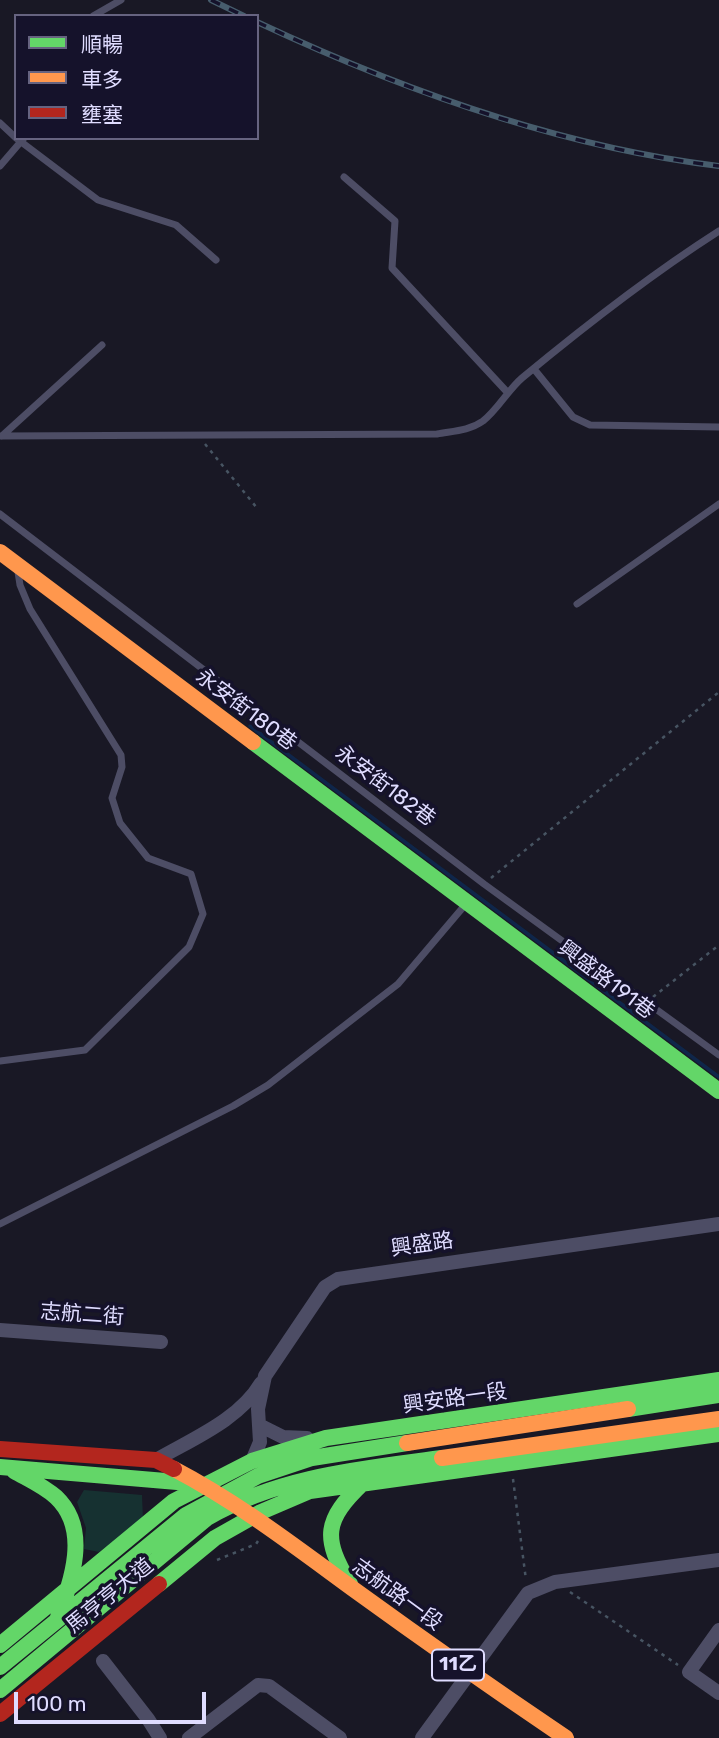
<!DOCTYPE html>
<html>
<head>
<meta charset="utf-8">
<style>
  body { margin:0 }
  #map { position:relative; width:719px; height:1738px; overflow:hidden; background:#191825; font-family:Rubik,"Noto Sans TC",sans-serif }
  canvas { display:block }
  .legend { position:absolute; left:14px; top:14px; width:245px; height:126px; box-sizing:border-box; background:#15122b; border:2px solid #666380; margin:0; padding:9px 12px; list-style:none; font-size:21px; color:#dfdcff }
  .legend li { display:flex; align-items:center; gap:14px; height:35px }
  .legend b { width:35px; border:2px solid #666380 }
  .scale { position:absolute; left:14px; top:1692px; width:192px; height:32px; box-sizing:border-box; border:4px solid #dfdcff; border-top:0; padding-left:9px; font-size:21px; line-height:24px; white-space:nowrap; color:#dfdcff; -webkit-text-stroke:5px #15122b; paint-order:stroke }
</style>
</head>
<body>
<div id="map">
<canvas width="719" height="1738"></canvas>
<ul class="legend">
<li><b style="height:9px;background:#63d668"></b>順暢</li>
<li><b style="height:9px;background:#ff974d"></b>車多</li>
<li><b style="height:9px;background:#b3261e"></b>壅塞</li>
</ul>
<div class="scale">100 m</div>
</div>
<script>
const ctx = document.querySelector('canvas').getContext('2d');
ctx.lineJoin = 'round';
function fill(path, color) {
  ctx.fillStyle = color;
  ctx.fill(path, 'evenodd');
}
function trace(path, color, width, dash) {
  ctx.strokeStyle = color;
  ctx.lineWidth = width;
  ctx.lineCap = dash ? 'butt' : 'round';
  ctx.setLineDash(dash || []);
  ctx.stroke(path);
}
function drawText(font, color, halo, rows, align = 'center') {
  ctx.font = font + ' Rubik,"Noto Sans TC",sans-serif';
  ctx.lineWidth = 7;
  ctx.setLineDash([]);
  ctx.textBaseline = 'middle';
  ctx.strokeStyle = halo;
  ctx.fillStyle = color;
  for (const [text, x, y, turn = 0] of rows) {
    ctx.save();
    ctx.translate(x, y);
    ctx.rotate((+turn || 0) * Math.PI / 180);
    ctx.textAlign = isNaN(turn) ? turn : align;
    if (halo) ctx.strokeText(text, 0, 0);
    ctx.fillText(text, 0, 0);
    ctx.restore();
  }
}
const green = new Path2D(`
  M84 1490 142 1495 143 1520 99 1552 84 1549 86 1528 77 1502Z`);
const stream = new Path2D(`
  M250 726 719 1077`);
const path = new Path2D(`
  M205 444 257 508
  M491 878 719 692
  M653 997 719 945
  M513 1479 526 1580
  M217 1560 256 1544 258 1541
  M570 1592 678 1665`);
const lane = new Path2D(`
  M93 16 121 0
  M0 123 16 138
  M16 138 98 200 176 225 216 260
  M0 166 24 138
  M344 177 395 221 392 268 508 393
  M534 369 573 417 590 425 719 427
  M0 436 437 434C453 431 469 431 483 421 498 409 508 390 522 378 586 325 650 275 719 231
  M2 436 102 345
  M0 514 484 884 719 1055
  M577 604 719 504
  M0 1061 85 1050 189 947 203 914 191 874 148 858 120 823 112 798 122 767 121 755 30 609 20 585 18 572
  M0 1224 233 1106 268 1085 398 984 465 905`);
const street = new Path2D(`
  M0 1330 161 1342
  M259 1425 283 1437 307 1438
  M156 1460C192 1439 239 1420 261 1383
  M252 1461 260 1442 258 1409 265 1376 325 1287 338 1279 719 1224
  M719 1630 689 1672 719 1693
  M103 1661 148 1719 160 1738
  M189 1738 258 1685 269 1686 340 1738
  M422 1738 528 1593 555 1582 719 1560`);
const fast = new Path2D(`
  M253 742 719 1091
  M628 1409 719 1395
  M0 1467 189 1483
  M14 1471C28 1479 44 1486 56 1497 91 1530 71 1582 57 1620
  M159 1584 215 1538 261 1512 310 1491 719 1434
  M350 1584C322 1538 324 1520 363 1483
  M0 1645 174 1501 252 1461 326 1438 719 1380
  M0 1667 186 1515 258 1476 312 1458 407 1443
  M0 1690 207 1518C280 1476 361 1469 442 1458`);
const slow = new Path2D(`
  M0 552 253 742
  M407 1443 628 1409
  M442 1458 719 1419
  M174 1469C239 1503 297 1548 356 1591 425 1641 495 1690 566 1738`);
const jam = new Path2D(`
  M0 1449 156 1460 174 1469
  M0 1714 159 1584`);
const rail = new Path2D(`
  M211 0 244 16
  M257 22C402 90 559 147 719 166`);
const shields = [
  [458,1665,52]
];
const shieldNames = [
  ["11乙",458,1665]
];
const streetNames = [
  ["永安街180巷",246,710,37],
  ["永安街182巷",385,786,37],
  ["興盛路191巷",606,980,37],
  ["興盛路",422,1245,-8],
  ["志航二街",82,1315,4],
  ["興安路一段",455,1399,-8],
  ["志航路一段",397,1595,36],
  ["馬亨亨大道",110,1596,-39]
];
fill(green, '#163131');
trace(stream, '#0f264a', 3.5);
trace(path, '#475462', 2.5, [3.5, 5]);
trace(lane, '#4d4d65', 7);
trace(street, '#4d4d65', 14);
trace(fast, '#63d668', 16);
trace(slow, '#ff974d', 16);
trace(jam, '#b3261e', 16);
trace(rail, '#475d6d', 6);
trace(rail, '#15122b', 3.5, [10]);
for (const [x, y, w] of shields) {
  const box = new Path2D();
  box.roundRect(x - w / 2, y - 15.5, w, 31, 5);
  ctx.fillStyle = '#15122b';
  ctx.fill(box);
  trace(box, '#dfdcff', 2);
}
drawText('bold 19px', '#dfdcff', null, shieldNames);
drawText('21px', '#dfdcff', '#15122b', streetNames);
</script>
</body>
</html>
